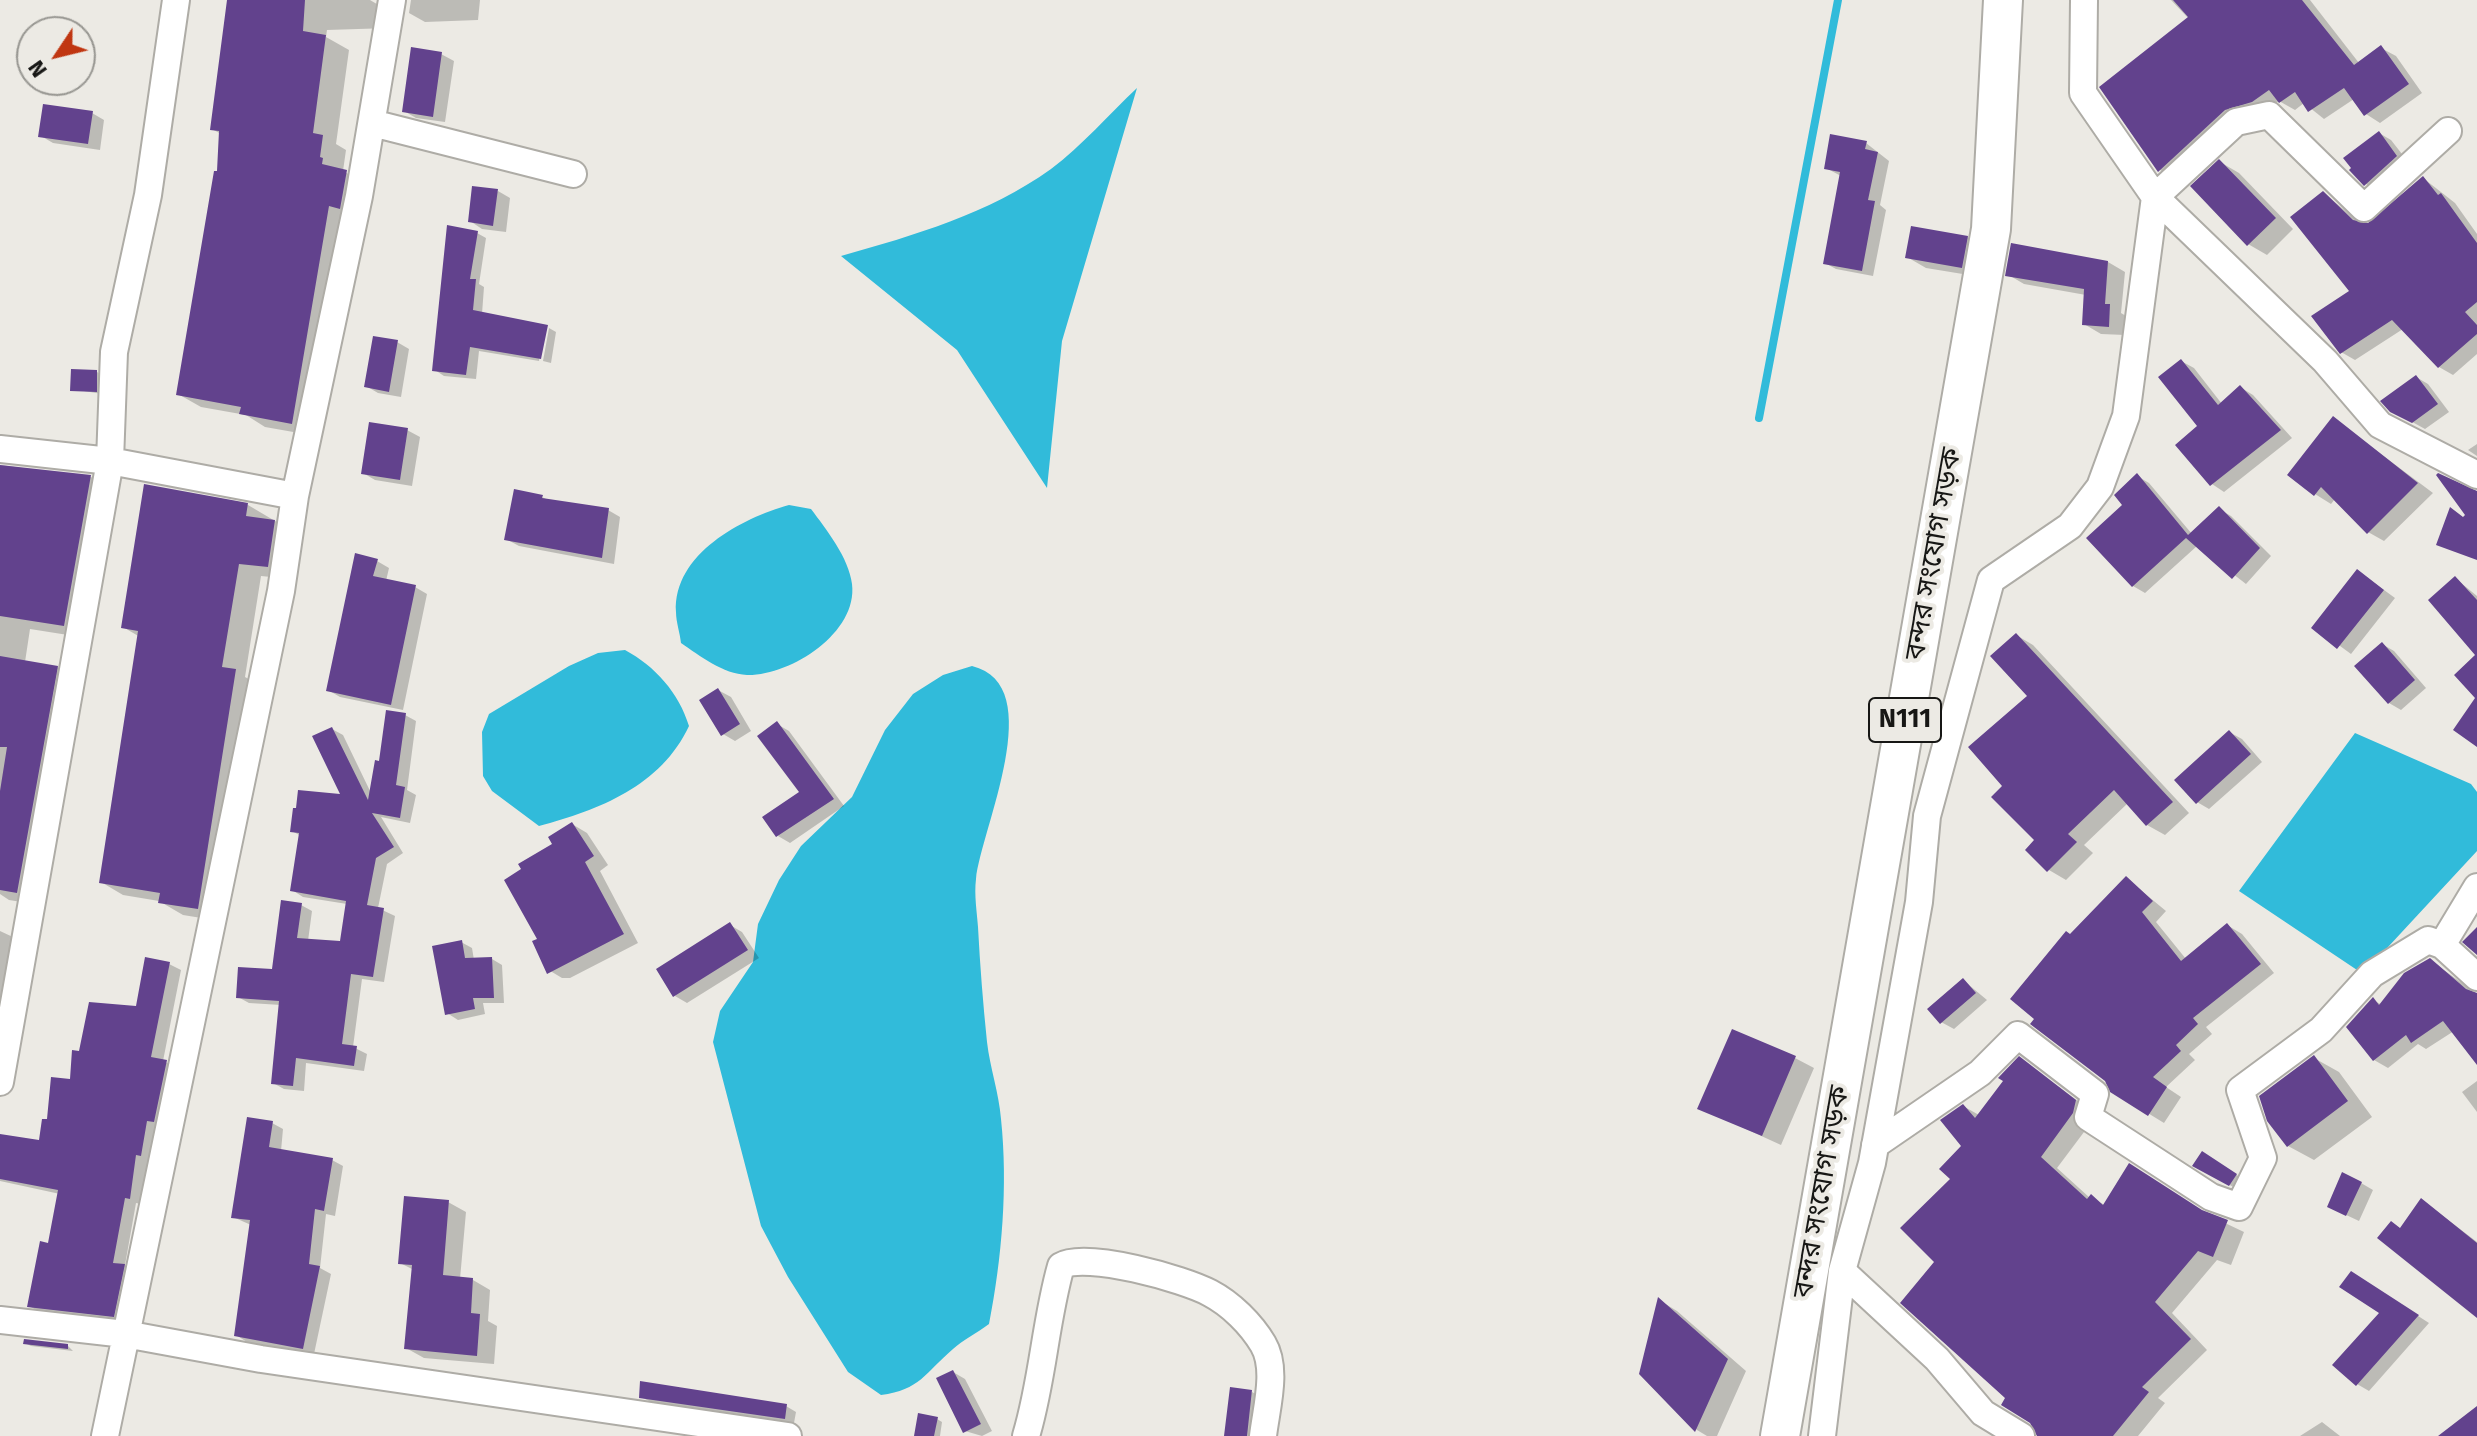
<!DOCTYPE html>
<html>
<head>
<meta charset="utf-8">
<style>
  body { margin:0 }
  #map { position:relative; width:2477px; height:1436px; overflow:hidden; background:#eceae4; font-family:"Fira Sans",sans-serif }
  canvas { display:block }
  .north { position:absolute; left:16px; top:16px; width:80px; height:80px; box-sizing:border-box; background:#eceae4; border:2px solid #979691; border-radius:50%; rotate:235deg; font-size:22px; font-weight:700; line-height:32px; text-align:center; color:#171715 }
  .north::after { content:''; display:block; margin:auto; width:28px; height:36px; background:#c03611; clip-path:polygon(50% 0,100% 100%,50% 72%,0 100%) }
</style>
</head>
<body>
<div id="map">
<canvas width="2477" height="1436"></canvas>
<div class="north">N</div>
</div>
<script>
const ctx = document.querySelector('canvas').getContext('2d');
ctx.lineJoin = 'round';
function fill(path, color) {
  ctx.fillStyle = color;
  ctx.fill(path, 'evenodd');
}
function trace(path, color, width, dash) {
  ctx.strokeStyle = color;
  ctx.lineWidth = width;
  ctx.lineCap = dash ? 'butt' : 'round';
  ctx.setLineDash(dash || []);
  ctx.stroke(path);
}
function drawText(font, color, halo, rows, align = 'center') {
  ctx.font = font + ' "Fira Sans","Noto Sans Bengali",sans-serif';
  ctx.lineWidth = 8;
  ctx.setLineDash([]);
  ctx.textBaseline = 'middle';
  ctx.strokeStyle = halo;
  ctx.fillStyle = color;
  for (const [text, x, y, turn = 0] of rows) {
    ctx.save();
    ctx.translate(x, y);
    ctx.rotate((+turn || 0) * Math.PI / 180);
    ctx.textAlign = isNaN(turn) ? turn : align;
    if (halo) ctx.strokeText(text, 0, 0);
    ctx.fillText(text, 0, 0);
    ctx.restore();
  }
}
const water = new Path2D(`
  M1137 88 1062 341 1047 488 957 350 841 256C915 235 988 214 1051 169 1082 146 1109 114 1137 88Z
  M789 505 811 509C826 529 849 558 852 584 858 633 790 676 747 675 723 674 700 656 681 643 680 633 676 622 676 612 673 554 742 518 789 505Z
  M625 650C655 666 679 693 689 726 661 786 599 810 539 826L492 791 483 776 482 732 489 714 569 666 598 653Z
  M972 666C1050 685 981 829 976 879 974 895 977 912 978 927 980 965 983 1004 987 1042 990 1068 999 1093 1001 1119 1008 1186 1002 1258 989 1324 977 1333 963 1340 953 1349 925 1373 920 1390 881 1395L848 1372 788 1277 761 1226 713 1042 720 1011 753 962 758 924 779 880 801 846 852 797 885 730 913 694 943 675Z
  M2355 733 2471 784 2477 792V851L2363 974 2239 891Z`);
const shadow = new Path2D(`
  M229 0H370L392 13 390 28 327 30 326 37 349 50 336 144 346 150 343 171 370 186 316 436 265 427 246 415 201 407 178 394 219 173 221 134 212 129Z
  M411 0H480L478 20 425 22 409 13Z
  M2171 0H2310L2359 63 2381 48 2396 56 2422 93 2380 123 2366 114 2354 99 2324 119 2304 103 2295 110 2279 101 2174 178 2160 170 2189 19Z
  M441 54 454 61 445 122 416 118 404 111Z
  M92 113 104 120 100 150 53 143 41 136Z
  M2379 133 2391 140 2409 163 2378 191 2366 184Z
  M1866 143 1889 161 1880 205 1886 210 1873 276 1836 269 1825 263 1841 176 1826 168Z
  M2220 162 2239 173 2293 229 2267 255 2248 244Z
  M2423 178 2455 203 2477 234V354L2453 375 2439 367 2403 329 2355 360 2341 352 2352 291 2324 193 2361 224 2369 225Z
  M498 191 510 198 506 232 482 229 470 221Z
  M477 233 486 238 479 284 484 287 482 314 545 327 539 361 479 351 476 379 444 376 435 370Z
  M1967 237 1986 248 1981 277 1926 268 1907 257Z
  M2108 262 2125 272 2121 313 2126 316 2125 335 2101 334 2084 324 2086 295 2024 284 2007 274Z
  M549 328 556 332 551 363 543 361Z
  M397 342 409 349 401 397 378 393 366 386Z
  M2181 361 2194 368 2222 404 2240 387 2253 395 2292 438 2224 492 2212 484Z
  M97 372 102 375V394L72 389Z
  M2416 377 2428 384 2449 412 2425 429 2405 418Z
  M2334 419 2433 493 2384 541 2368 532 2335 499 2331 504 2315 494Z
  M407 430 420 437 412 486 375 480 363 473Z
  M2477 444V456L2468 450Z
  M0 465 91 477 113 490 87 638 30 629 25 662 57 667 79 680 40 905 9 900 0 894Z
  M2137 476 2149 483 2192 534 2219 509 2231 516 2271 556 2246 584 2197 546 2145 593 2133 586 2125 505Z
  M145 486 248 505 297 534 291 579 261 576 245 677 258 684 220 921 183 915 159 901 123 895 101 882 140 637 123 627Z
  M542 497 550 501 608 510 620 517 614 564 519 546 506 539Z
  M377 561 389 568 386 581 415 587 427 594 403 710 340 697 328 690Z
  M2358 571 2395 598 2351 654 2314 627Z
  M2455 578 2477 596V648Z
  M2016 635 2033 645 2189 813 2165 835 2147 825 2128 803 2084 845 2093 853 2066 880 2049 870 2028 850 2037 840 2005 786 2029 696Z
  M2382 644 2394 651 2426 688 2401 710 2389 703Z
  M718 690 731 697 751 731 735 741 723 734Z
  M405 715 416 721 407 790 416 795 410 823 381 817 403 853 387 864 378 908 395 916 384 982 362 979 353 1047 367 1054 364 1071 306 1063 304 1091 284 1089 273 1083 281 1005 249 1003 238 997 274 971 301 905 312 911 308 941 341 944 347 904 303 897 292 890 301 836 292 831 344 796 332 729 343 735 371 793 381 763Z
  M777 724 789 731 844 806 790 843 778 836 802 793Z
  M2229 732 2242 739 2262 762 2209 809 2197 802Z
  M572 824 587 833 608 865 600 871 638 943 570 978H562L547 969 540 940 555 844Z
  M2126 878 2166 911 2156 922 2186 959 2227 925 2242 934 2274 973 2206 1027 2212 1034 2189 1054 2195 1060 2166 1087 2181 1097 2164 1123 2112 1091 2071 936Z
  M730 925 742 932 759 958 687 1003 675 996Z
  M0 931 15 938 0 1043Z
  M461 942 472 948 474 960 492 959 502 965 504 1003H483L485 1014 458 1020 447 1013Z
  M2430 960 2477 994V1061L2454 1031 2426 1049 2418 1044 2388 1068 2374 1060 2373 1000 2382 1005Z
  M169 964 181 970 163 1061 178 1068 152 1161 148 1160 141 1204 136 1203 125 1265 135 1272 125 1322 40 1312 29 1306 49 1245 60 1194 0 1181V1136L41 1142 72 1081 80 1053 138 1009Z
  M1963 980 1987 1000 1954 1029 1941 1022Z
  M1795 1058 1814 1068 1781 1145 1700 1108Z
  M2314 1058 2339 1072 2372 1117 2314 1160 2288 1146Z
  M2020 1059 2093 1112 2090 1124 2057 1168 2090 1198 2105 1205 2206 1214 2244 1232 2231 1265 2217 1260 2172 1313 2207 1350 2158 1398 2165 1403 2138 1436H2039L2031 1421 2008 1398 1936 1262 1953 1179 1964 1146 1963 1106 1979 1115Z
  M2477 1081V1112L2462 1092Z
  M272 1123 283 1129 281 1151 332 1160 343 1166 335 1216 326 1214 320 1268 331 1274 314 1354 247 1342 236 1335 251 1225 233 1217Z
  M2202 1154 2248 1182 2242 1192 2195 1165Z
  M2361 1183 2373 1190 2359 1221 2342 1213Z
  M2422 1200 2477 1242V1316L2402 1230Z
  M448 1202 466 1212 460 1279 473 1280 490 1290 488 1321 497 1326 494 1364 424 1358 406 1348 414 1270 400 1263Z
  M2364 1281 2429 1323 2369 1391 2357 1384 2382 1312Z
  M1659 1300 1677 1311 1746 1371 1717 1436H1707L1697 1430 1641 1374Z
  M25 1343 68 1346 73 1351 31 1346Z
  M953 1372 965 1379 992 1431 982 1436 965 1431Z
  M1252 1392 1264 1399 1259 1436H1226Z
  M641 1397 786 1406 796 1412 794 1423 651 1402Z
  M937 1419 942 1422 940 1436H916Z
  M2322 1422 2340 1436H2300Z`);
const stream = new Path2D(`
  M1759 418 1838 0`);
const building = new Path2D(`
  M227 0H305L303 31 326 35 313 133 323 135 320 157 323 158 322 164 347 170 340 209 329 206 292 424 239 414 241 407 176 395 214 171H217L219 131 210 130Z
  M2173 0H2302L2354 65 2381 45 2409 84 2364 116 2344 88 2308 112 2295 92 2279 103 2269 90 2252 102 2225 110 2158 172 2099 87 2188 17Z
  M411 47 442 52 433 117 402 112Z
  M43 104 93 111 88 144 38 137Z
  M2379 131 2397 156 2364 186 2349 170 2351 168 2343 158Z
  M1830 134 1867 141 1865 149 1878 152 1868 200 1875 201 1862 271 1823 264 1840 172 1824 169Z
  M2219 159 2276 218 2247 246 2190 186Z
  M2423 176 2438 195 2441 193 2477 243V302L2465 312 2477 325V334L2438 368 2392 320 2340 354 2311 316 2349 291 2290 217 2323 191 2353 220 2368 223Z
  M472 186 498 189 493 226 468 222Z
  M447 225 478 231 470 279H476L473 310 548 325 541 359 470 347 466 375 432 371Z
  M1911 226 1968 236 1962 268 1905 258Z
  M2011 243 2108 261 2105 304H2110L2109 327 2082 325 2084 289 2005 276Z
  M373 336 398 340 389 392 364 387Z
  M2181 359 2218 405 2240 385 2281 430 2210 486 2175 445 2197 426 2158 377Z
  M71 369 97 370V392L70 391Z
  M2416 375 2438 404 2412 423 2390 412 2380 401Z
  M2333 416 2418 483 2367 534 2321 487 2314 496 2287 475Z
  M369 422 408 428 400 480 361 474Z
  M0 465 91 475 64 626 0 616Z
  M2137 473 2188 535 2219 506 2260 548 2232 579 2186 538 2132 587 2086 538 2122 505 2114 495Z
  M2438 473 2477 491V560L2436 545 2450 507 2463 517 2465 515 2436 475Z
  M144 484 248 503 246 516 275 520 268 567 239 564 222 667 236 669 198 909 158 903 160 893 99 883 138 631 121 628Z
  M514 489 543 495 542 498 609 508 602 558 504 540Z
  M355 553 378 559 373 576 416 585 391 705 326 691Z
  M2357 569 2384 590 2337 649 2311 628Z
  M2455 576 2477 600V747L2453 730 2475 698 2454 675 2475 655 2428 600Z
  M2016 633 2173 802 2146 826 2114 790 2068 834 2077 842 2047 872 2025 850 2034 840 1991 797 2002 786 1968 747 2027 696 1990 656Z
  M2382 642 2415 680 2388 704 2354 666Z
  M0 656 58 666 17 893 0 890V791L7 747H0Z
  M718 688 740 724 721 736 699 700Z
  M386 710 406 713 396 785 405 787 400 818 372 813 394 847 376 858 367 905 384 908 373 977 351 974 342 1044 357 1046 354 1066 296 1058 293 1086 271 1084 279 1001 236 998 238 967 272 969 281 900 302 903 297 938 340 941 346 901 290 891 299 833 290 832 293 808H296L298 790 340 794 312 736 332 727 368 800 375 760 379 761Z
  M777 721 834 799 776 837 762 817 799 792 757 736Z
  M2229 730 2251 754 2196 804 2174 780Z
  M572 822 594 856 585 862 624 934 547 974 532 941 537 939 504 880 521 869 518 864 552 844 548 837Z
  M2126 876 2153 901 2142 912 2181 961 2227 923 2261 964 2193 1018 2198 1024 2176 1045 2181 1051 2153 1077 2167 1087 2148 1116 2110 1092 2105 1081 2030 1024 2034 1019 2010 999 2066 931 2070 934Z
  M730 922 748 950 673 997 656 969Z
  M2477 927V955L2462 942Z
  M462 940 465 958 492 957 494 998H473L475 1009 445 1015 432 946Z
  M145 957 170 962 151 1057 167 1060 154 1122 147 1121 141 1156 136 1155 130 1199 125 1198 113 1263 125 1264 114 1317 27 1307 40 1241 48 1243 58 1190 0 1179V1134L39 1140 42 1119H47L51 1077 70 1079 72 1050 79 1051 89 1002 136 1006Z
  M2430 958 2466 989 2477 993V1065L2443 1021 2411 1043 2406 1035 2373 1061 2346 1027 2373 997 2379 1005 2404 973Z
  M1963 978 1976 993 1940 1024 1927 1009Z
  M1732 1029 1796 1056 1762 1136 1697 1109Z
  M2314 1055 2348 1101 2287 1147 2267 1121 2259 1096Z
  M2019 1056 2076 1100 2073 1113 2041 1157 2087 1199 2091 1194 2103 1205 2129 1163 2202 1210 2228 1220 2213 1257 2198 1251 2155 1302 2191 1339 2142 1387 2149 1392 2113 1436H2037L2030 1423 2001 1405 2005 1398 1900 1303 1934 1262 1900 1228 1950 1179 1939 1169 1961 1146 1940 1120 1963 1104 1975 1118 2003 1081 1998 1078Z
  M247 1117 273 1121 269 1147 333 1158 324 1211 315 1209 309 1264 320 1266 303 1349 234 1336 250 1220 231 1218Z
  M2202 1151 2237 1174 2229 1186 2192 1166Z
  M2342 1172 2362 1182 2346 1216 2327 1207Z
  M404 1196 449 1200 443 1275 473 1278 471 1313 480 1314 477 1356 404 1349 412 1265 398 1264Z
  M2421 1198 2477 1243V1318L2377 1238 2391 1221 2400 1228Z
  M2351 1271 2419 1315 2356 1386 2332 1365 2379 1313 2339 1287Z
  M1658 1297 1728 1359 1695 1432 1639 1374Z
  M24 1339 68 1344V1349L23 1344Z
  M953 1370 981 1424 963 1433 936 1378Z
  M640 1381 787 1404 785 1419 639 1398Z
  M1230 1387 1252 1390 1247 1436H1224Z
  M2477 1406V1436H2438Z
  M918 1413 938 1417 934 1436H914Z`);
const minor = new Path2D(`
  M2084 0 2083 93 2155 197 2325 361 2380 425 2477 475
  M372 123 573 174
  M0 449 110 461 295 496
  M2442 945 2477 977
  M0 1082 110 461 114 352 148 195 176 0
  M1875 1145 1980 1073 2018 1035 2095 1094 2088 1117 2211 1197 2239 1207 2263 1158 2240 1090 2321 1030 2372 974 2428 940 2442 945 2477 887
  M1842 1271 1937 1359 1983 1413 2021 1436
  M0 1320 125 1334 261 1359 788 1436
  M105 1436 281 591 295 496 359 196 392 0
  M1026 1436C1043 1380 1045 1322 1061 1266 1085 1251 1184 1279 1210 1293 1231 1304 1251 1324 1263 1344 1278 1369 1266 1409 1263 1436
  M1822 1436 1842 1271 1872 1163 1919 902 1927 816 1991 580 2070 526 2100 487 2126 416 2155 197 2236 122 2269 115 2364 208 2448 131`);
const highway = new Path2D(`
  M1780 1436 1991 229 2003 0`);
const shields = [
  [1905,720,72]
];
const shieldNames = [
  ["N111",1905,720]
];
const streetNames = [
  ["বন্দর সংযোগ সড়ক",1934,554,-80],
  ["বন্দর সংযোগ সড়ক",1822,1192,-80]
];
fill(water, '#31bbda');
fill(shadow, '#0003');
trace(stream, '#31bbda', 8);
fill(building, '#62428d');
trace(minor, '#aeaca6', 30);
trace(highway, '#aeaca6', 42);
trace(minor, '#fff', 26);
trace(highway, '#fff', 38);
for (const [x, y, w] of shields) {
  const box = new Path2D();
  box.roundRect(x - w / 2, y - 22, w, 44, 6);
  ctx.fillStyle = '#eceae4';
  ctx.fill(box);
  trace(box, '#171715', 2);
}
drawText('bold 26px', '#171715', null, shieldNames);
drawText('28px', '#171715', '#eceae4', streetNames);
</script>
</body>
</html>
